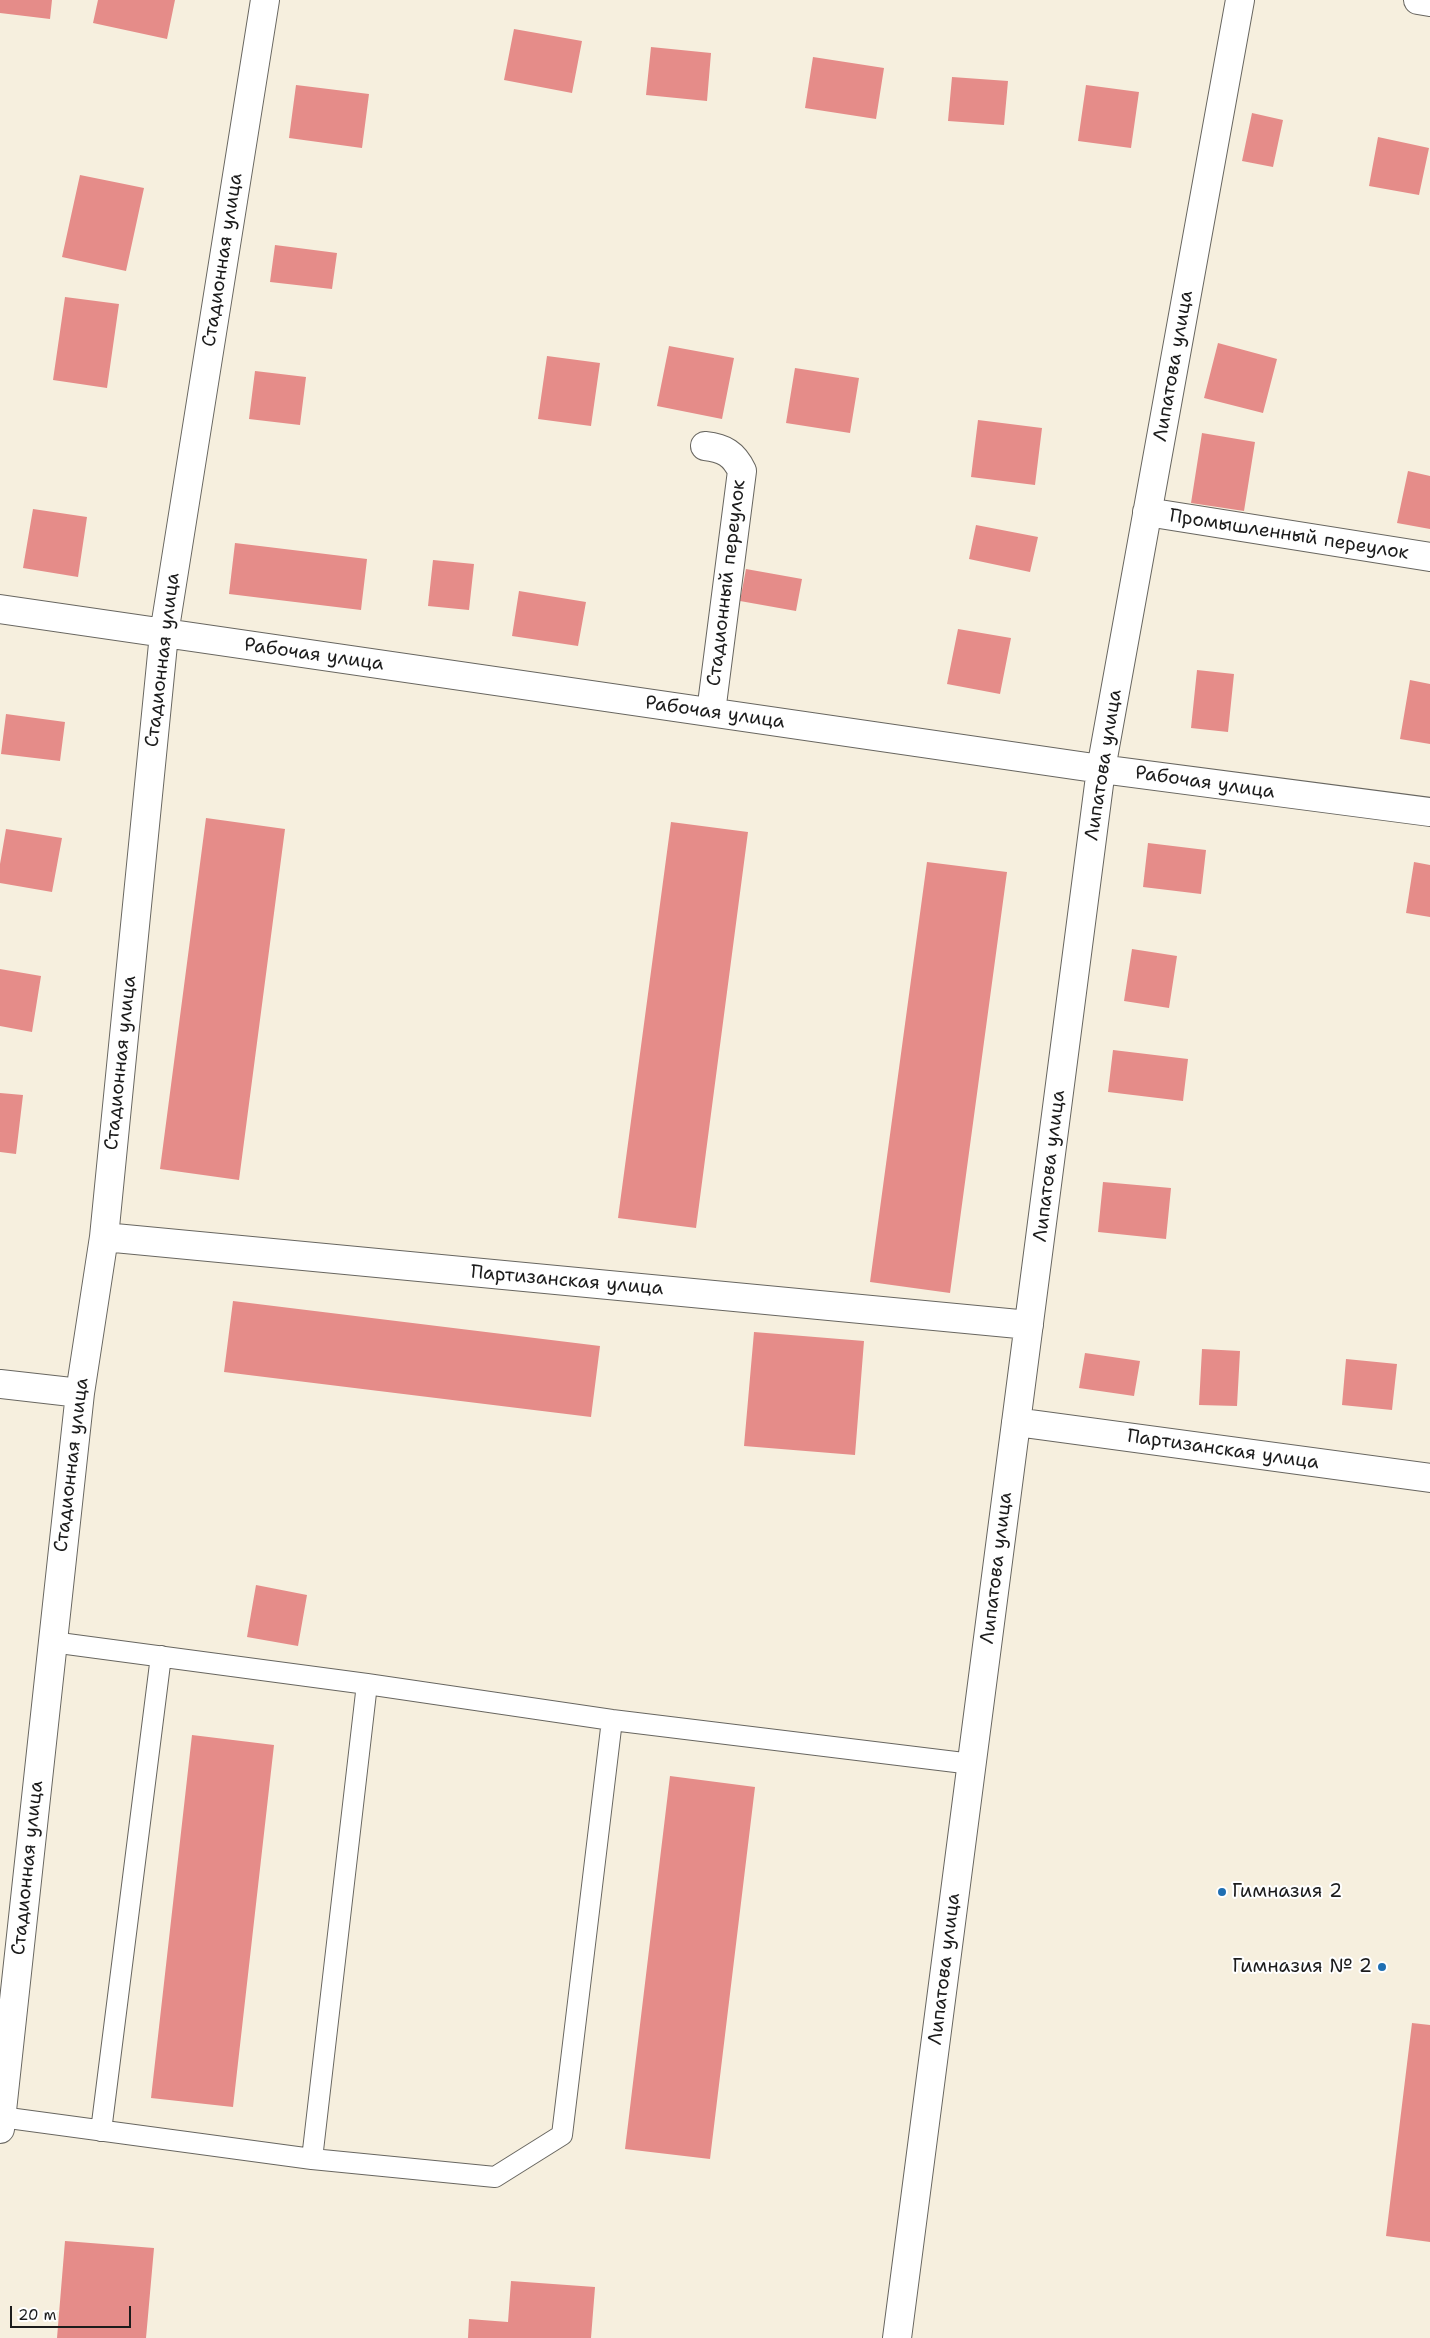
<!DOCTYPE html>
<html>
<head>
<meta charset="utf-8">
<style>
  body { margin:0 }
  #map { position:relative; width:1430px; height:2338px; overflow:hidden; background:#f6efde; font-family:"Shantell Sans",sans-serif }
  canvas { display:block }
  .scale { position:absolute; left:10px; top:2306px; width:121px; height:22px; box-sizing:border-box; border:2px solid #1c1c1c; border-top:0; padding-left:6px; font-size:15px; line-height:18px; white-space:nowrap; color:#1c1c1c; -webkit-text-stroke:4px #fff; paint-order:stroke }
</style>
</head>
<body>
<div id="map">
<canvas width="1430" height="2338"></canvas>
<div class="scale">20 m</div>
</div>
<script>
const ctx = document.querySelector('canvas').getContext('2d');
ctx.lineJoin = 'round';
function fill(path, color) {
  ctx.fillStyle = color;
  ctx.fill(path, 'evenodd');
}
function trace(path, color, width, dash) {
  ctx.strokeStyle = color;
  ctx.lineWidth = width;
  ctx.lineCap = dash ? 'butt' : 'round';
  ctx.setLineDash(dash || []);
  ctx.stroke(path);
}
function drawText(font, color, halo, rows, align = 'center') {
  ctx.font = font + ' "Shantell Sans",sans-serif';
  ctx.lineWidth = 4;
  ctx.setLineDash([]);
  ctx.textBaseline = 'middle';
  ctx.strokeStyle = halo;
  ctx.fillStyle = color;
  for (const [text, x, y, turn = 0] of rows) {
    ctx.save();
    ctx.translate(x, y);
    ctx.rotate((+turn || 0) * Math.PI / 180);
    ctx.textAlign = isNaN(turn) ? turn : align;
    if (halo) ctx.strokeText(text, 0, 0);
    ctx.fillText(text, 0, 0);
    ctx.restore();
  }
}
const building = new Path2D(`
  M0 0H52L50 19 0 13Z
  M98 0H175L167 39 93 23Z
  M514 29 582 41 572 93 504 80Z
  M651 47 711 53 707 101 646 95Z
  M813 57 884 68 876 119 805 108Z
  M952 77 1008 81 1004 125 948 121Z
  M296 85 369 94 362 148 289 138Z
  M1086 85 1139 92 1131 148 1078 141Z
  M1252 113 1283 120 1273 167 1242 161Z
  M1378 137 1429 148 1419 195 1369 186Z
  M80 175 144 188 126 271 62 257Z
  M275 245 337 253 332 289 270 282Z
  M65 297 119 304 107 388 53 380Z
  M1218 343 1277 359 1263 413 1204 398Z
  M669 346 734 358 722 419 657 406Z
  M547 356 600 363 591 426 538 419Z
  M795 368 859 378 850 433 786 423Z
  M255 371 306 377 300 425 249 419Z
  M978 420 1042 428 1035 485 971 477Z
  M1202 433 1255 442 1244 511 1191 503Z
  M1408 471 1430 476V529L1397 523Z
  M33 509 87 517 78 577 23 568Z
  M976 525 1038 537 1030 572 969 559Z
  M235 543 367 559 361 610 229 594Z
  M433 560 474 564 469 610 428 606Z
  M746 569 802 579 796 611 740 601Z
  M519 591 586 602 578 646 512 636Z
  M958 629 1011 638 1000 694 947 684Z
  M1197 670 1234 674 1228 732 1191 728Z
  M1410 680 1430 684V744L1400 739Z
  M6 714 65 722 60 761 1 754Z
  M206 818 285 829 239 1180 160 1169Z
  M671 822 748 832 696 1228 618 1218Z
  M6 829 62 838 52 892 0 883V864Z
  M1148 843 1206 850 1201 894 1143 887Z
  M927 862 1007 872 950 1293 870 1282Z
  M1414 862 1430 865V917L1406 913Z
  M1132 949 1177 956 1169 1008 1124 1001Z
  M0 969 41 976 32 1032 0 1026Z
  M1113 1050 1188 1059 1183 1101 1108 1092Z
  M0 1093 23 1095 16 1154 0 1152Z
  M1103 1182 1171 1188 1166 1239 1098 1232Z
  M233 1301 600 1346 591 1417 224 1372Z
  M754 1332 864 1341 855 1455 744 1446Z
  M1202 1349 1240 1351 1237 1406 1199 1405Z
  M1085 1353 1140 1361 1134 1396 1079 1388Z
  M1346 1359 1397 1364 1392 1410 1342 1405Z
  M256 1585 307 1595 298 1646 247 1637Z
  M192 1735 274 1745 233 2107 151 2098Z
  M670 1776 755 1787 710 2159 625 2149Z
  M1412 2023 1430 2025V2242L1386 2236Z
  M65 2241 154 2248 146 2338H57Z
  M511 2281 595 2287 591 2338H468L469 2319 508 2322Z`);
const service = new Path2D(`
  M52 1642 367 1684 612 1720 972 1764
  M1 2117 312 2159 495 2177 562 2135 612 1720
  M101 2131 161 1656
  M312 2159 367 1684`);
const minor = new Path2D(`
  M705 446C724 448 734 454 742 471L711 712
  M1147 512 1430 557
  M0 609 1101 769 1430 812
  M104 1237 1029 1325
  M0 1384 80 1393
  M1016 1422 1430 1478
  M0 2129 80 1393 104 1237 164 634 265 0
  M897 2338 1101 769 1240 0`);
const tertiary = new Path2D(`
  M1418 0 1430 2`);
const markers = [
  [1222,1892,5,"#1f6fb2"],
  [1382,1967,5,"#1f6fb2"]
];
const streetNames = [
  ["Стадионная улица",223,260,-81],
  ["Липатова улица",1174,366,-80],
  ["Промышленный переулок",1289,535,9],
  ["Стадионный переулок",727,583,-83],
  ["Рабочая улица",314,655,8],
  ["Стадионная улица",163,660,-83],
  ["Рабочая улица",715,713,8],
  ["Липатова улица",1104,765,-81],
  ["Рабочая улица",1205,783,8],
  ["Стадионная улица",121,1063,-84],
  ["Липатова улица",1050,1166,-83],
  ["Партизанская улица",567,1281,5],
  ["Партизанская улица",1223,1450,8],
  ["Стадионная улица",72,1465,-83],
  ["Липатова улица",997,1568,-83],
  ["Стадионная улица",28,1868,-84],
  ["Липатова улица",945,1969,-83]
];
const poiNames = [
  ["Гимназия 2",1232,1892],
  ["Гимназия № 2",1372,1967,"right"]
];
fill(building, '#e58c89');
trace(service, '#686660', 22);
trace(minor, '#686660', 30);
trace(tertiary, '#686660', 30);
trace(service, '#fff', 20);
trace(minor, '#fff', 28);
trace(tertiary, '#fff', 28);
for (const [x, y, r, color] of markers) {
  const dot = new Path2D();
  dot.arc(x, y, r, 0, 2 * Math.PI);
  ctx.fillStyle = color;
  ctx.fill(dot);
  trace(dot, '#fff', 2);
}
drawText('19px', '#1c1c1c', '#fff', streetNames);
drawText('19px', '#1c1c1c', '#fff', poiNames, 'left');
</script>
</body>
</html>
